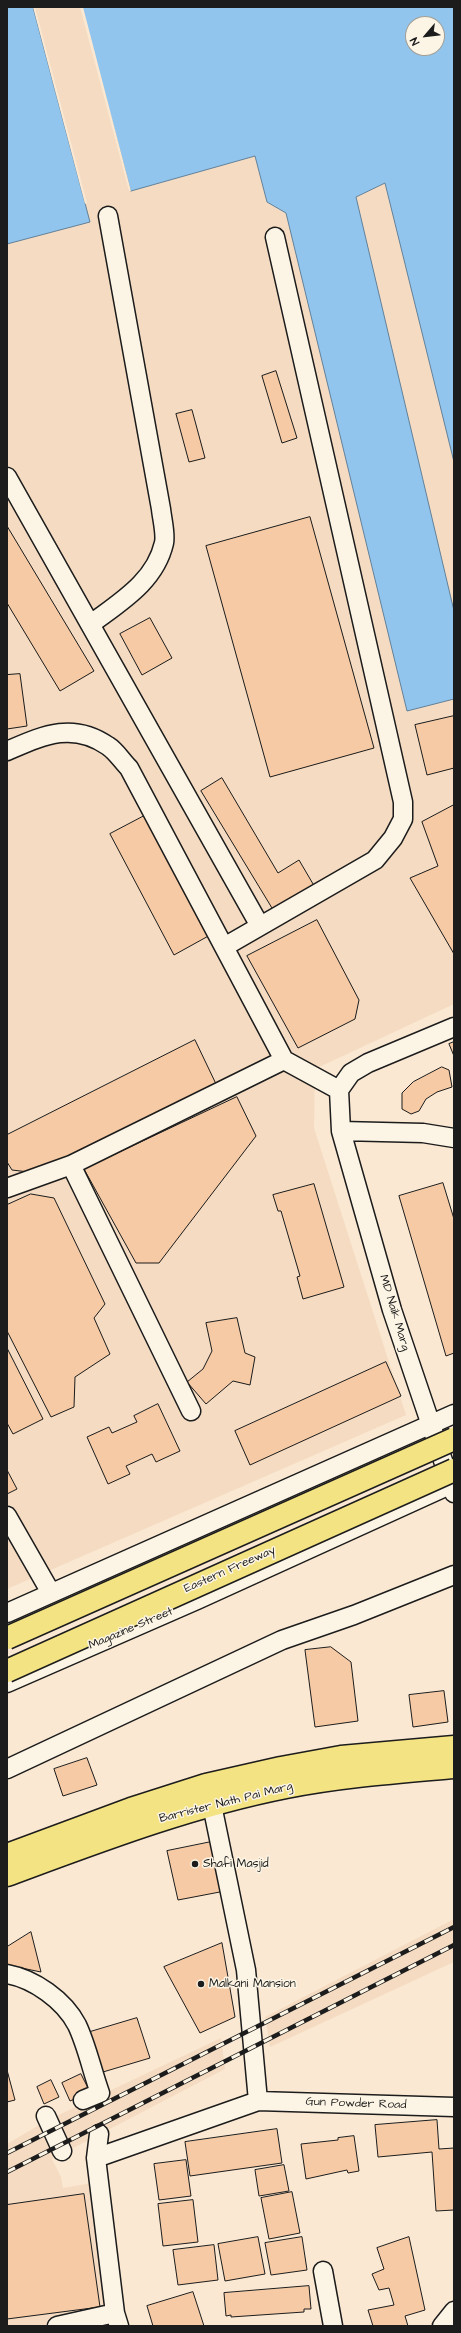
<!DOCTYPE html>
<html>
<head>
<meta charset="utf-8">
<style>
  body { margin:0 }
  #map { position:relative; width:461px; height:2333px; overflow:hidden; background:#fae8d2; font-family:"Architects Daughter",sans-serif }
  canvas { display:block }
  .frame { position:absolute; inset:0; border:8px solid #1c1c1c; pointer-events:none }
  .north { position:absolute; left:405px; top:16px; width:40px; height:40px; box-sizing:border-box; background:#fcf5e5; border:1px solid #a29e95; border-radius:50%; rotate:242deg; font-size:11px; font-weight:700; line-height:16px; text-align:center; color:#1c1c1c }
  .north::after { content:''; display:block; margin:auto; width:14px; height:18px; background:#1c1c1c; clip-path:polygon(50% 0,100% 100%,50% 72%,0 100%) }
</style>
</head>
<body>
<div id="map">
<canvas width="461" height="2333"></canvas>
<div class="frame"></div>
<div class="north">N</div>
</div>
<script>
const ctx = document.querySelector('canvas').getContext('2d');
ctx.lineJoin = 'round';
function fill(path, color) {
  ctx.fillStyle = color;
  ctx.fill(path, 'evenodd');
}
function trace(path, color, width, dash) {
  ctx.strokeStyle = color;
  ctx.lineWidth = width;
  ctx.lineCap = dash ? 'butt' : 'round';
  ctx.setLineDash(dash || []);
  ctx.stroke(path);
}
function drawText(font, color, halo, rows, align = 'center') {
  ctx.font = font + ' "Architects Daughter",sans-serif';
  ctx.lineWidth = 3;
  ctx.setLineDash([]);
  ctx.textBaseline = 'middle';
  ctx.strokeStyle = halo;
  ctx.fillStyle = color;
  for (const [text, x, y, turn = 0] of rows) {
    ctx.save();
    ctx.translate(x, y);
    ctx.rotate((+turn || 0) * Math.PI / 180);
    ctx.textAlign = isNaN(turn) ? turn : align;
    if (halo) ctx.strokeText(text, 0, 0);
    ctx.fillText(text, 0, 0);
    ctx.restore();
  }
}
const built = new Path2D(`
  M7 7H83L131 191 255 156 267 202 356 197 385 183 454 166V1004L315 1069 314 1128 406 1415 7 1589Z
  M454 1919V1962L270 2047 265 2017Z
  M221 2038 225 2069 52 2159 61 2177 63 2188 92 2183 112 2326H7V2144L46 2121Z`);
const water = new Path2D(`
  M7 7H33L90 222 7 244Z
  M82 7H454V462L385 183 356 197 454 611V699L407 711 286 213 267 202 255 156 131 191ZM413 24H437V48H413Z`);
const pier = new Path2D(`
  M33 7H35L87 203 85 204Z
  M80 7H83L131 191H129Z`);
const building = new Path2D(`
  M276 371 297 438 282 443 262 376Z
  M192 410 205 458 189 462 176 414Z
  M310 517 374 748 270 777 206 546Z
  M7 526 94 671 60 691 7 603Z
  M150 618 172 658 142 675 120 634Z
  M20 674 27 726 7 729V675Z
  M454 716V768L427 775 415 725Z
  M222 778 278 873 299 860 316 889 275 913 201 791Z
  M454 805V954L410 878 438 866 422 822Z
  M148 814 212 934 174 955 110 834Z
  M317 920 359 1000 355 1019 298 1048 247 956Z
  M195 1040 217 1086 45 1174 12 1170 7 1162V1135Z
  M454 1042V1056L449 1044Z
  M442 1067 449 1070 452 1087 437 1092 426 1099 419 1111 411 1114 402 1109V1093L413 1082Z
  M237 1097 256 1136 159 1263H136L84 1169Z
  M443 1183 454 1219V1353L446 1356 399 1196Z
  M314 1184 344 1287 303 1299 297 1277 300 1276 281 1211H278L273 1195Z
  M31 1194 54 1198 105 1304 94 1318 110 1354 75 1377 74 1407 51 1417 7 1331V1205Z
  M237 1318 245 1353 255 1357 250 1385 233 1381 206 1404 187 1382 203 1369 212 1351 206 1323Z
  M7 1348 43 1419 13 1434 7 1423Z
  M386 1362 401 1396 250 1465 235 1431Z
  M158 1404 180 1451 156 1462 152 1454 126 1466 130 1474 108 1484 87 1437 109 1427 112 1433 137 1422 134 1416Z
  M7 1470 17 1489 7 1494Z
  M331 1647 351 1662 358 1721 315 1727 305 1650Z
  M444 1691 448 1722 413 1727 409 1695Z
  M87 1758 97 1785 63 1796 54 1769Z
  M216 1841 225 1891 178 1900 167 1851Z
  M31 1932 41 1972 7 1965V1947Z
  M222 1943 235 2017 200 2033 164 1967Z
  M137 2018 150 2058 103 2072 90 2032Z
  M7 2070 15 2100 7 2102Z
  M81 2074 90 2092 70 2101 62 2083Z
  M51 2080 59 2097 44 2104 37 2087Z
  M437 2120 439 2149 454 2148V2210L436 2211 432 2152 378 2157 375 2125Z
  M277 2129 282 2163 190 2176 185 2142Z
  M354 2136 359 2171 348 2173 347 2170 306 2179 301 2144 338 2140V2138Z
  M186 2160 191 2196 159 2200 154 2164Z
  M284 2165 289 2191 259 2196 255 2170Z
  M292 2192 300 2233 269 2239 261 2198Z
  M84 2194 100 2307 7 2319V2205Z
  M193 2200 198 2242 163 2246 158 2204Z
  M258 2237 265 2274 225 2281 218 2244Z
  M302 2237 307 2270 271 2275 265 2243Z
  M409 2237 425 2310 405 2316 408 2326H373L368 2310 394 2305 389 2288 379 2290 372 2274 384 2269 377 2248Z
  M214 2245 218 2280 178 2285 173 2250Z
  M309 2286 311 2309H304V2312L231 2317V2315L226 2316 224 2293Z
  M193 2292 204 2326H153L147 2306Z`);
const minor = new Path2D(`
  M7 477 260 926
  M91 624C120 602 155 582 164 543 166 534 162 519 161 509L108 216
  M7 751C42 736 72 721 108 746 116 751 122 761 129 768L284 1060
  M224 947 375 860 393 838 403 819V802L275 237
  M454 1027 368 1063 351 1073 339 1090 341 1131 392 1310 454 1493
  M341 1131 423 1133 454 1138
  M71 1165 191 1411
  M7 1188 71 1165 284 1060 339 1090
  M7 1516 51 1593
  M7 1613 454 1414
  M7 1683 197 1600 454 1483
  M7 1769 282 1640 354 1615 454 1575
  M212 1805 246 1970 258 2101
  M7 1974C34 1979 64 2000 77 2025 87 2046 92 2071 100 2093L83 2100
  M46 2116 62 2151
  M99 2134 96 2158 115 2313 119 2326
  M96 2158 258 2101 454 2107
  M323 2271 333 2326
  M57 2326 115 2313
  M442 2326 454 2311`);
const major = new Path2D(`
  M7 1855 131 1809 206 1785 281 1768 341 1757 454 1747
  M7 1875C99 1841 190 1806 286 1787 342 1776 398 1772 454 1767`);
const rail = new Path2D(`
  M7 2153 454 1927
  M7 2172 454 1945`);
const highwayBridge = new Path2D(`
  M7 1638 454 1439
  M7 1671 454 1470`);
const markers = [
  [195,1864,4,"#1c1c1c"],
  [201,1984,4,"#1c1c1c"]
];
const streetNames = [
  ["MD Naik Marg",394,1313,73],
  ["Eastern Freeway",230,1570,-24],
  ["Magazine Street",131,1629,-23],
  ["Barrister Nath Pai Marg",226,1803,-14],
  ["Gun Powder Road",356,2104,2]
];
const poiNames = [
  ["Shafi Masjid",203,1864],
  ["Malkani Mansion",209,1984]
];
fill(built, '#f4dbc1');
fill(water, '#91c5ee');
trace(water, '#62819a', 1);
fill(pier, '#fae8d2');
fill(building, '#f5caa4');
trace(building, '#1c1c1c', 1);
trace(minor, '#1c1c1c', 21);
trace(major, '#1c1c1c', 25);
trace(minor, '#fcf5e5', 18);
trace(major, '#f4e382', 22);
trace(rail, '#1c1c1c', 4.5);
trace(rail, '#fcf5e5', 3, [9]);
trace(highwayBridge, '#1c1c1c', 25, []);
trace(highwayBridge, '#f4e382', 22);
for (const [x, y, r, color] of markers) {
  const dot = new Path2D();
  dot.arc(x, y, r, 0, 2 * Math.PI);
  ctx.fillStyle = color;
  ctx.fill(dot);
  trace(dot, '#fcf5e5', 1.5);
}
drawText('12px', '#1c1c1c', '#fcf5e5', streetNames);
drawText('12px', '#1c1c1c', '#fcf5e5', poiNames, 'left');
</script>
</body>
</html>
